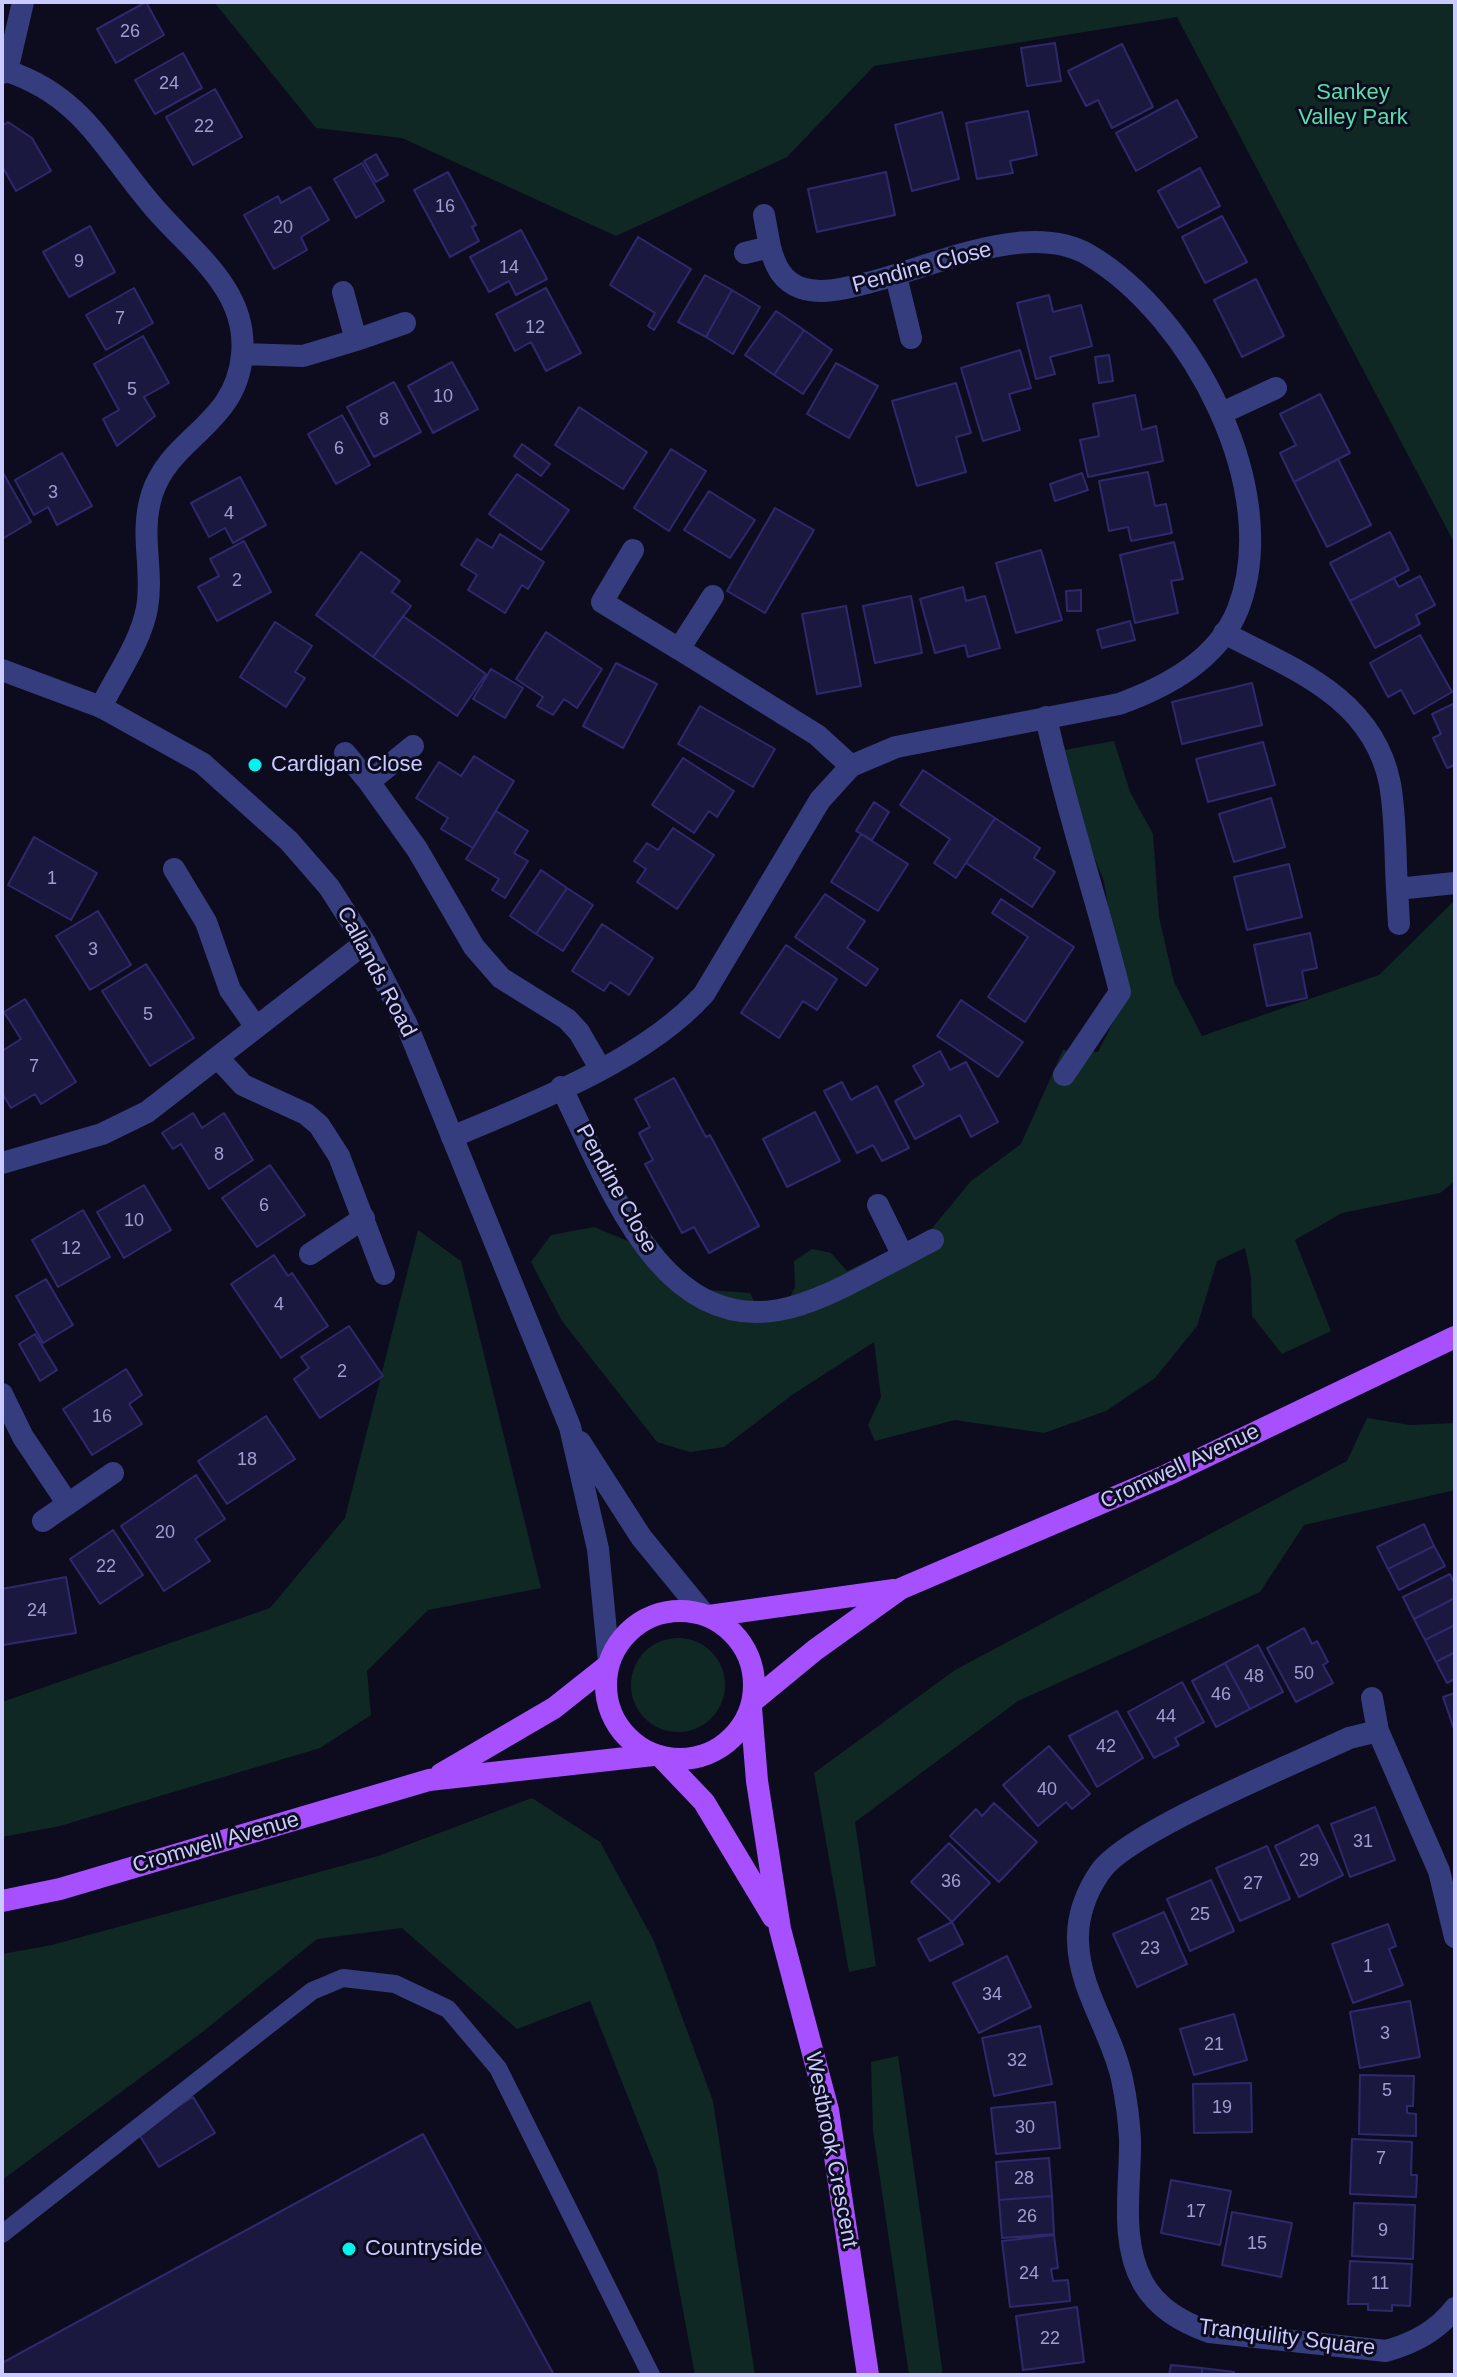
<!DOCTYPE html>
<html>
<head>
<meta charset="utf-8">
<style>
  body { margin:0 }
  #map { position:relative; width:1457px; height:2377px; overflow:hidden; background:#0d0c1e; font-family:Helvetica,sans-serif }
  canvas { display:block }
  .frame { position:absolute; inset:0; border:4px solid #c9caff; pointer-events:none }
</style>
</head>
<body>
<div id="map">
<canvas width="1457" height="2377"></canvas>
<div class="frame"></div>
</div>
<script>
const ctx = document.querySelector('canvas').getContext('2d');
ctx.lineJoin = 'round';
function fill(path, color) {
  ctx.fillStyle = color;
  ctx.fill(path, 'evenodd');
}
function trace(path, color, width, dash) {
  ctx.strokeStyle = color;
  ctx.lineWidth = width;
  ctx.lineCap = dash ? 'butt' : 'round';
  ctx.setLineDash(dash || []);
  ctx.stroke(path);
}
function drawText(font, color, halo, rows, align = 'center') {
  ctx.font = font + ' Helvetica,sans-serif';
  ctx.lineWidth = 6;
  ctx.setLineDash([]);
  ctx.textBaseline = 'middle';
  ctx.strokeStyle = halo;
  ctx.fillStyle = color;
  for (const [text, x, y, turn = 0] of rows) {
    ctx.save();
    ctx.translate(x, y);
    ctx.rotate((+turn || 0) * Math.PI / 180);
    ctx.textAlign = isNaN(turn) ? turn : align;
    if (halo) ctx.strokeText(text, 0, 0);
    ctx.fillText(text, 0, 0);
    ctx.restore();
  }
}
const green = new Path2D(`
  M214 2H1455V544L1177 17 874 66 787 157 616 236 402 138 316 128Z
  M1114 741 1130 792 1153 834 1159 917 1174 982 1202 1036 1379 975 1455 900V1181L1440 1193 1342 1213 1295 1240 1331 1331 1282 1354 1252 1316 1251 1277 1245 1248 1217 1261 1197 1326 1155 1378 1106 1411 1044 1433 955 1420 875 1441 868 1425 881 1397 874 1342 792 1395 724 1447 690 1452 657 1442 562 1321 531 1262 551 1235 594 1227 635 1244 708 1290 750 1293 765 1323 780 1318 795 1287 794 1261 812 1249 831 1253 847 1271 929 1232 971 1181 1021 1144 1063 1050 1098 1052 1123 1003 1104 881 1069 796 1064 750Z
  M418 1230 461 1261 541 1588 428 1610 367 1671 371 1715 320 1748 60 1826 2 1837V1702L270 1608 345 1518Z
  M1367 1418 1410 1425 1455 1423V1490L1304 1525 1260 1592 1018 1701 855 1822 876 1966 849 1972 814 1773 955 1670 1347 1461Z
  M631 1685a47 47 0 1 1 94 0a47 47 0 1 1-94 0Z
  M532 1798 600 1842 654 1941 713 2101 755 2375H695L657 2170 590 2001 517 2029 402 1928 317 1939 205 2030 2 2180V1954L52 1945 378 1856Z
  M898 2056 943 2375H909L873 2131 871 2062Z`);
const building = new Path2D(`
  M146 2 164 35 116 63 97 29Z
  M1055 43 1061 81 1027 86 1021 48Z
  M1122 44 1153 107 1112 128 1098 100 1086 106 1068 71Z
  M183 53 202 88 155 114 135 80Z
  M215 89 242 137 193 165 166 117Z
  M1177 100 1197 137 1136 171 1116 133Z
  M1028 111 1037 155 1010 161 1013 173 977 179 966 123Z
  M942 112 959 179 912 191 895 125Z
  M8 122 32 138 51 171 16 191 2 166V126Z
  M376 154 388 175 376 182 364 161Z
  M362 163 384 201 356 218 334 179Z
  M1200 168 1220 206 1178 228 1158 191Z
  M448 172 476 225 472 227 479 241 450 257 414 190Z
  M886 172 895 215 817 232 808 189Z
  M310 187 329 220 301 237 307 250 274 269 244 215 278 196 281 203Z
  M1222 216 1247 262 1205 283 1182 237Z
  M90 226 115 272 69 297 43 252Z
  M521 230 547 279 516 295 509 281 489 292 470 257Z
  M638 237 691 269 654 330 648 326 655 313 610 285Z
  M705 275 732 290 706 337 678 322Z
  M1256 279 1284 336 1242 357 1214 300Z
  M134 288 153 323 106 350 86 315Z
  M546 288 581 353 546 371 531 342 515 351 496 314Z
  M732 290 760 307 733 354 706 337Z
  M1049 295 1053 312 1081 305 1092 346 1050 357 1055 374 1036 379 1017 303Z
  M776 311 804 330 774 375 745 355Z
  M804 330 832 350 803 394 774 375Z
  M143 336 169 383 144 397 155 416 117 446 103 419 119 410 94 364Z
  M1020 350 1031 388 1009 394 1020 430 983 441 961 368Z
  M1109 355 1113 381 1099 383 1095 357Z
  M452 362 478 409 433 433 408 386Z
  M836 363 878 386 849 438 807 414Z
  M394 382 421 432 374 457 347 407Z
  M956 383 971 433 956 437 966 472 917 486 892 401Z
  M1320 394 1350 453 1294 482 1280 453 1296 445 1280 414Z
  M1135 395 1142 430 1156 426 1163 461 1088 477 1080 440 1099 436 1093 404Z
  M579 407 647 452 623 489 555 445Z
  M342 415 370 465 336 484 308 434Z
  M522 444 550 464 541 476 514 456Z
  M671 449 706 471 669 531 634 508Z
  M62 453 92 506 57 525 48 507 34 515 15 480Z
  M1338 459 1371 525 1327 547 1294 482Z
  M2 471 31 522 2 539Z
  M1148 472 1155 506 1166 504 1172 533 1131 541 1128 527 1109 531 1099 481Z
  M1082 473 1088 490 1055 501 1050 484Z
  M517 474 569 510 541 550 489 514Z
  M240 477 266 525 233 543 225 528 209 537 191 503Z
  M709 491 755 520 730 558 684 530Z
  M775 508 814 530 765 613 727 591Z
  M1390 532 1409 570 1350 601 1330 563Z
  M500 534 544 562 528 589 522 585 505 613 468 590 477 575 461 565 477 539 492 548Z
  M244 541 271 592 217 621 198 587 219 576 210 559Z
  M1174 542 1183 579 1171 581 1178 613 1135 623 1120 555Z
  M1041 550 1062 620 1016 633 996 563Z
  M361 552 400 581 392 592 411 606 373 657 316 615Z
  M1420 576 1435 605 1416 615 1420 624 1375 648 1350 601 1394 578 1399 587Z
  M963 587 966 601 985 596 1000 648 968 657 965 645 935 653 920 599Z
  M1081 590V611H1067L1066 591Z
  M911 596 922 653 875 663 863 606Z
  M846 606 861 686 817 694 802 614Z
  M403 616 486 674 457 716 373 657Z
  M1130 621 1135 640 1102 648 1097 630Z
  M275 622 312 646 295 672 305 678 286 707 240 677Z
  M546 632 602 669 577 708 564 699 553 715 537 706 543 697 516 679Z
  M1420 635 1452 692 1414 714 1401 690 1388 697 1370 663Z
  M616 663 657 684 623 748 583 726Z
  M491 669 523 688 505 718 473 699Z
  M1252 683 1262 725 1182 744 1172 702Z
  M1455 703V765L1447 768 1433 738 1441 734 1432 714Z
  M700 706 775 749 753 787 678 744Z
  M1263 742 1275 785 1208 802 1196 759Z
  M474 756 514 781 473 848 441 829 448 818 416 798 439 762 461 776Z
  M683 758 734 791 717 817 709 811 694 833 652 805Z
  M923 770 995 818 956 878 934 863 950 839 900 805Z
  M1271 798 1285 847 1234 862 1219 814Z
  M874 802 889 812 872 840 856 831Z
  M496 811 528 831 514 853 528 861 505 898 492 890 499 879 466 859Z
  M995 818 1040 848 1034 858 1055 872 1032 907 966 863Z
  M673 828 714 855 677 909 637 882 646 869 634 861 647 843 658 850Z
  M861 834 908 864 878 911 831 882Z
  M34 837 97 873 71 920 8 885Z
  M1289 864 1302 917 1247 930 1234 877Z
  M541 870 567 888 536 934 510 916Z
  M567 888 593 905 563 951 536 934Z
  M825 894 865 921 847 948 878 969 866 986 795 937Z
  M1001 899 1074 947 1025 1022 988 997 1028 937 992 913Z
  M98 911 131 965 90 990 56 936Z
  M602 924 653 958 629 995 610 982 604 991 572 971Z
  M1310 933 1317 968 1302 971 1307 998 1267 1006 1254 945Z
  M786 945 837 979 817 1010 803 1001 779 1038 741 1013Z
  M146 964 194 1038 150 1066 102 991Z
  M25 999 76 1082 41 1104 35 1094 11 1108 2 1093V1051L21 1039 4 1012Z
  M961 1000 1023 1042 998 1077 937 1036Z
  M940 1051 950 1070 966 1062 998 1122 971 1137 960 1115 915 1139 895 1101 924 1085 913 1066Z
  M674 1078 706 1137 710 1135 759 1226 709 1253 694 1227 682 1233 645 1164 653 1160 639 1133 650 1127 635 1099Z
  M842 1082 851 1100 877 1086 909 1148 882 1161 873 1145 857 1153 824 1091Z
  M815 1112 840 1161 787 1187 763 1139Z
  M193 1113 202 1128 224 1113 253 1160 209 1189 181 1144 173 1149 162 1133Z
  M270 1165 305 1215 257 1247 222 1198Z
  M144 1185 171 1230 124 1258 97 1212Z
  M83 1210 110 1257 58 1287 32 1240Z
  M274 1255 288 1276 292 1273 328 1326 281 1358 231 1284Z
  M46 1279 73 1325 43 1343 16 1296Z
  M349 1326 383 1376 320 1418 294 1379 309 1368 301 1357Z
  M35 1334 57 1370 40 1381 19 1344Z
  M126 1369 142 1395 129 1404 142 1424 92 1455 63 1409Z
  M266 1416 295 1459 227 1504 198 1461Z
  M196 1475 225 1519 195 1539 210 1561 164 1591 121 1526Z
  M1424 1524 1434 1546 1388 1569 1377 1547Z
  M113 1530 143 1575 100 1604 70 1559Z
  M1434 1546 1445 1566 1399 1590 1388 1569Z
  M1450 1574 1455 1585V1598L1414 1619 1403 1597Z
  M66 1577 76 1633 3 1645 2 1589Z
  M1455 1598V1625L1425 1640 1414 1619Z
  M1455 1625V1652L1436 1662 1425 1640Z
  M1304 1628 1312 1644 1317 1641 1328 1662 1323 1665 1333 1683 1296 1702 1267 1648Z
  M1258 1645 1283 1692 1250 1709 1225 1663Z
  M1455 1652V1679L1447 1683 1436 1662Z
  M1225 1663 1250 1709 1216 1727 1192 1681Z
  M1182 1682 1204 1722 1175 1738 1179 1745 1154 1758 1128 1712Z
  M1455 1693V1732L1443 1697Z
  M1117 1711 1143 1758 1097 1787 1069 1736Z
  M1049 1746 1090 1794 1072 1809 1066 1802 1038 1826 1003 1785Z
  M994 1803 1037 1842 999 1882 950 1836 976 1809 982 1816Z
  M1375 1807 1395 1860 1350 1877 1331 1824Z
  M1318 1825 1343 1875 1299 1897 1275 1846Z
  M949 1843 990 1883 952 1922 911 1882Z
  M1267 1846 1290 1899 1240 1921 1216 1868Z
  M1211 1880 1234 1931 1190 1951 1167 1899Z
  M1164 1912 1187 1964 1137 1987 1113 1934Z
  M952 1922 963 1944 930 1961 918 1939Z
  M1388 1924 1396 1946 1389 1949 1403 1985 1353 2003 1332 1944Z
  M1007 1956 1031 2007 979 2033 953 1983Z
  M1410 2001 1420 2057 1360 2068 1350 2012Z
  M1234 2014 1247 2060 1194 2075 1180 2029Z
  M1040 2026 1052 2084 994 2096 982 2038Z
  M1360 2075 1414 2076 1413 2106H1407V2113L1416 2114V2136L1359 2134Z
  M1251 2083 1252 2132 1194 2133 1193 2084Z
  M193 2097 215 2133 159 2167 137 2131Z
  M1055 2102 1060 2148 996 2154 991 2108Z
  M423 2134 554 2375H2V2363Z
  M1352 2139 1412 2142 1411 2175H1417L1416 2197 1350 2194Z
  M1049 2158 1052 2196 999 2200 996 2162Z
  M1171 2180 1231 2191 1220 2245 1161 2233Z
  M1052 2196 1054 2234 1002 2238 999 2200Z
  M1354 2203 1415 2205 1413 2259 1352 2256Z
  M1232 2212 1292 2223 1281 2277 1222 2265Z
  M1054 2235 1058 2268 1051 2269 1053 2281 1068 2280 1070 2301 1010 2307 1002 2241Z
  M1350 2261 1412 2264 1410 2306 1392 2305V2311L1368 2310V2304H1348Z
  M1077 2307 1084 2362 1023 2370 1016 2316Z
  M1171 2365 1202 2368V2375H1169Z
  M1202 2368 1234 2372 1233 2375H1202Z`);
const service = new Path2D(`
  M2 2234 312 1991 343 1978 395 1984 448 2009 498 2068 651 2375`);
const minor = new Path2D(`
  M7 71C82 96 104 149 151 204 188 249 249 288 242 355 236 425 170 437 152 494 139 535 154 569 147 608 141 642 116 676 101 707
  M2 73 7 71 23 2
  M745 253 770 247 764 215
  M896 276 911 338
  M343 292 356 340 405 323
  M243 354 303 356 356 340
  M1222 413 1276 388
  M633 550 602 602 679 649
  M713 596 679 649 817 735 851 766
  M1224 633C1294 669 1373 698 1390 784 1396 818 1395 855 1397 889
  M1046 717C1066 810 1097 899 1120 992L1064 1075
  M345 753 369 782 413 746
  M369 782 417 849 474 947 501 978 567 1019 579 1032 600 1068
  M174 869 206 922 230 990 256 1027
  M1399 924 1397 889 1455 883
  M218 1058 243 1085 306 1114 319 1125 339 1156 384 1274
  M561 1087C605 1173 656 1332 779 1310 822 1302 864 1275 903 1256
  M452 1137C533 1103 645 1060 704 994L820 800 851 766 896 747 1119 704C1166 687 1218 660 1238 609 1284 490 1192 316 1089 255 1027 219 930 268 867 283 846 288 823 295 801 288 782 281 775 266 770 247
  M2 1163 102 1134 147 1112 365 943
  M878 1205 903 1256 933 1240
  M310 1254 364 1218
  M2 1394 23 1437 68 1504
  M43 1521 113 1473
  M1372 1698 1378 1731
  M1455 1937 1439 1871 1378 1731 1349 1738C1297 1763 1126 1832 1100 1872 1086 1892 1077 1917 1078 1941 1079 1990 1112 2032 1122 2079 1126 2098 1129 2120 1130 2139 1131 2185 1119 2240 1143 2283 1158 2309 1182 2322 1209 2332L1386 2351C1414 2343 1437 2331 1455 2308`);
const tertiary = new Path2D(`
  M2 670 101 707 202 763 289 841 329 887 365 943 406 1023 570 1427 598 1549 609 1662
  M580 1442 641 1537 704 1614`);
const primary = new Path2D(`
  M606 1685a74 74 0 1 1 148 0a74 74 0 1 1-148 0Z
  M709 1616 894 1590
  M753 1701 815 1650 900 1589 1167 1475 1455 1337
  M751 1708 757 1781 780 1929 828 2110 868 2375
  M662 1758 704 1802 773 1917
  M441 1774 554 1708 607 1666
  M2 1901 60 1889 429 1780 653 1755`);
const markers = [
  [255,765,8,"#00f4ed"],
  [349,2249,8,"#00f4ed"]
];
const numberNames = [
  ["26",130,32],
  ["24",169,84],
  ["22",204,127],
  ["16",445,207],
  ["20",283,228],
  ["9",79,262],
  ["14",509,268],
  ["7",120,319],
  ["12",535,328],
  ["5",132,390],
  ["10",443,397],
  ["8",384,420],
  ["6",339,449],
  ["3",53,493],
  ["4",229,514],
  ["2",237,581],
  ["1",52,879],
  ["3",93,950],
  ["5",148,1015],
  ["7",34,1067],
  ["8",219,1155],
  ["6",264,1206],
  ["10",134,1221],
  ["12",71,1249],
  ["4",279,1305],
  ["2",342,1372],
  ["16",102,1417],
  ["18",247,1460],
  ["20",165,1533],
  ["22",106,1567],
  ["24",37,1611],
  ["50",1304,1674],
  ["48",1254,1677],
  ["46",1221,1695],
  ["44",1166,1717],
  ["42",1106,1747],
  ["40",1047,1790],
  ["31",1363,1842],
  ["29",1309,1861],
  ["36",951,1882],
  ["27",1253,1884],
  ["25",1200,1915],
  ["23",1150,1949],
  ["1",1368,1967],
  ["34",992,1995],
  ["3",1385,2034],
  ["21",1214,2045],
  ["32",1017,2061],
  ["5",1387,2091],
  ["19",1222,2108],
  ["30",1025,2128],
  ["7",1381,2159],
  ["28",1024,2179],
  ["17",1196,2212],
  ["26",1027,2217],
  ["9",1383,2231],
  ["15",1257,2244],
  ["24",1029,2274],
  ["11",1380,2284],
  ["22",1050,2339]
];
const parkNames = [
  ["Sankey",1353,93],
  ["Valley Park",1353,118]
];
const streetNames = [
  ["Pendine Close",922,268,-15],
  ["Callands Road",376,972,62],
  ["Pendine Close",616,1189,61],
  ["Cromwell Avenue",1180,1467,-25],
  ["Cromwell Avenue",216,1843,-16],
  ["Westbrook Crescent",831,2150,79],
  ["Tranquility Square",1287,2338,7]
];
const poiNames = [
  ["Cardigan Close",271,765],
  ["Countryside",365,2249]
];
fill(green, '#0f2824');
fill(building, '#1b1840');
trace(building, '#2e296c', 2);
trace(service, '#363d7e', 18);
trace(minor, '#363d7e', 22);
trace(tertiary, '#363d7e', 22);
trace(primary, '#a750ff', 22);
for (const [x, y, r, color] of markers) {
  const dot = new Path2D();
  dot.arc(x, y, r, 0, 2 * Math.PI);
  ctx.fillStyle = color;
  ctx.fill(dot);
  trace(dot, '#0d0c1e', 3);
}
drawText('18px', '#9e9ecf', null, numberNames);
drawText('22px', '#55e0ab', '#0d0c1e', parkNames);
drawText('22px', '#c9caff', '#0d0c1e', streetNames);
drawText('22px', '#c9caff', '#0d0c1e', poiNames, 'left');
</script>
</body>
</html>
